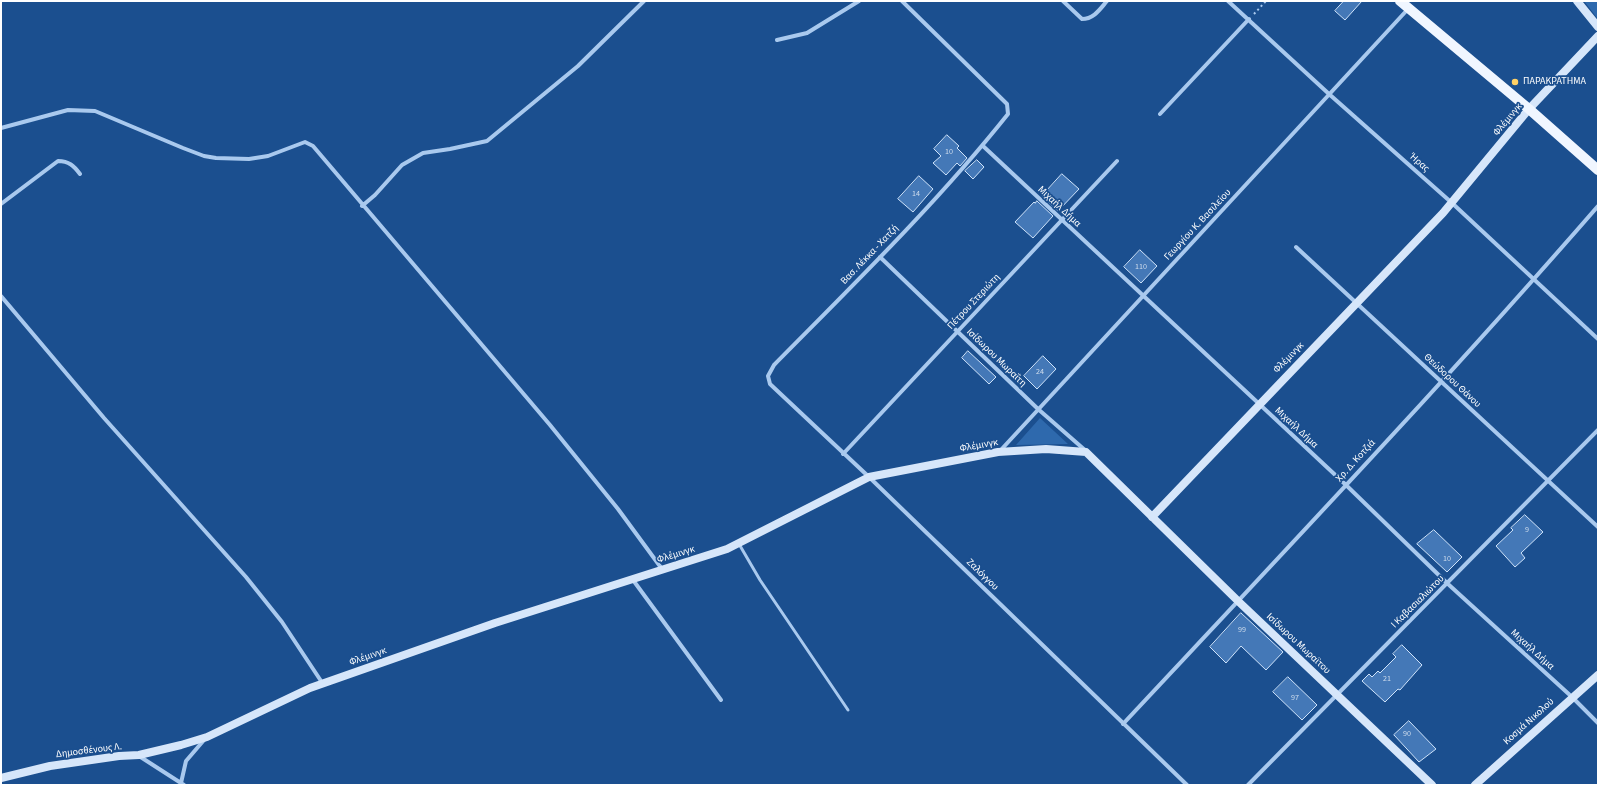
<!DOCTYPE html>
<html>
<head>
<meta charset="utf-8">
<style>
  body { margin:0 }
  #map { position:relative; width:1599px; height:786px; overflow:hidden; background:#1b4f8f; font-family:"Source Sans 3",sans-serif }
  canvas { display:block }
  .frame { position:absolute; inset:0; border:2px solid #fff; pointer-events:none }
</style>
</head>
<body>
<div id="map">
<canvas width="1599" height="786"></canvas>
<div class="frame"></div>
</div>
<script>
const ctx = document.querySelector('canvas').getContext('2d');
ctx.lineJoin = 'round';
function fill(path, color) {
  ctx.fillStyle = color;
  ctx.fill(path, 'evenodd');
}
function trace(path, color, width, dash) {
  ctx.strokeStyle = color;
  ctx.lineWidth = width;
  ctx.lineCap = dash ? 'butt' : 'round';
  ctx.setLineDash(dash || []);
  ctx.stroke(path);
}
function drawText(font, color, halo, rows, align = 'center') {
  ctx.font = font + ' "Source Sans 3",sans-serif';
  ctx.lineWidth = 3.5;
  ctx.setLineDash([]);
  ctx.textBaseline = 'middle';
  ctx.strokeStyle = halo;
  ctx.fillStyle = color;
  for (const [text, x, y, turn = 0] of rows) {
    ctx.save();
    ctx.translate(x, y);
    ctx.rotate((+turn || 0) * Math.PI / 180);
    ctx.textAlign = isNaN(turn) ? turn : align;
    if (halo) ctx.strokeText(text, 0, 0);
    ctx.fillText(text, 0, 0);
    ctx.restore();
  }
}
const green = new Path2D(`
  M1584 1H1598V19Z
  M1040 418 1068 444 1016 445Z`);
const building = new Path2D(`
  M1344 1H1362L1345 20 1335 11Z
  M947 135 959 146 957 148 967 158 960 166 957 163 946 175 933 163 941 156 934 149Z
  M977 160 984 167 973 179 965 171Z
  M1062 174 1079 189 1058 211 1042 196Z
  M919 176 933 189 913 212 898 199Z
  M1037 201 1053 216 1033 238 1015 222 1034 202 1035 203Z
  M1140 250 1157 266 1141 283 1124 267Z
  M968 351 996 377 989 384 962 358Z
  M1043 356 1056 369 1037 389 1024 376Z
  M1525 515 1543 532 1521 553 1525 558 1515 567 1496 546 1513 530 1511 528Z
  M1434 530 1462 557 1447 572 1417 544Z
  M1241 613 1283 652 1266 670 1241 646 1226 663 1210 647Z
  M1402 645 1422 665 1400 690 1398 689 1385 702 1362 681 1369 674 1372 677 1378 671 1380 673 1396 657 1393 654Z
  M1288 677 1317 705 1302 720 1273 692Z
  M1409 721 1436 749 1419 762 1394 735Z`);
const path = new Path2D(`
  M1254 14 1266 1`);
const lane = new Path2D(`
  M739 544 760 580 848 710`);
const street = new Path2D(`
  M902 1 1007 104 1008 114C937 203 854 284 774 365L768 376 770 384 869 477 1187 785
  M1063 1 1082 19C1094 19 1100 9 1107 1
  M1228 1 1329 94 1452 203 1598 339
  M777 40 807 33 859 1
  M1160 114 1249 19
  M1 128 68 110 95 111 183 148 204 156 216 158 249 159 268 156 305 142 313 146 550 425 618 509 662 569
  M983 146 1346 485 1448 584 1572 697 1598 723
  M1 204 58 161C69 161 74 166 80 174
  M362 206 375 195 402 165 423 153 450 149 487 141 578 66 644 1
  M1296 247 1598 527
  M880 257 1038 409 1086 451
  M1 296 104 418 246 577 282 622 323 684
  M999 452 1408 9
  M843 454 1117 161
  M633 580 721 700
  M1123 724C1283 553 1444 383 1598 206
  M139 756 184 785
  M181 783 186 761 204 740
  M1248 785 1598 430`);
const secondary = new Path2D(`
  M1577 1 1598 27
  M1152 517 1443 213 1529 109 1598 36
  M1 778 50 766 119 756 139 755 181 745 207 737 310 688 495 623 727 549 869 477 998 452 1046 449 1086 452 1238 601 1432 785
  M1475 785 1598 675`);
const primary = new Path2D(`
  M1400 1 1529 109 1598 170`);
const markers = [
  [1515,82,4,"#ffd166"]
];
const numberNames = [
  ["10",949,152],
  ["14",916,194],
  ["110",1141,267],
  ["24",1040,372],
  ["9",1527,530],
  ["10",1447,559],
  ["99",1242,630],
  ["21",1387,679],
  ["97",1295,698],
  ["90",1407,734]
];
const poiNames = [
  ["ΠΑΡΑΚΡΑΤΗΜΑ",1523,82]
];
const streetNames = [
  ["Φλέμινγκ",1508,120,-50],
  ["Ήρας",1419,163,42],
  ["Μιχαήλ Δήμα",1059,207,43],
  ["Γεωργίου Κ. Βασιλείου",1198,225,-47],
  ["Βασ. Λέκκα - Χατζή",870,255,-46],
  ["Πέτρου Στεριώτη",974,302,-47],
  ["Ισίδωρου Μωραΐτη",996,358,44],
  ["Φλέμινγκ",1289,358,-46],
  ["Θεώδορου Θάνου",1452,381,43],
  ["Μιχαήλ Δήμα",1296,428,43],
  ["Φλέμινγκ",979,446,-10],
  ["Χρ. Δ. Κοτζιά",1356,461,-48],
  ["Φλέμινγκ",676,555,-17],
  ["Ζαλόγγου",982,575,44],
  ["Ι Καβασιαλιώτου",1418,602,-45],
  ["Ισίδωρου Μωραϊτου",1298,644,43],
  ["Μιχαήλ Δήμα",1532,650,42],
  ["Φλέμινγκ",368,657,-19],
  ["Κοσμά Νικολού",1529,722,-42],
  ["Δημοσθένους Λ.",89,751,-7]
];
fill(green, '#2e69ad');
fill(building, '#4478b7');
trace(building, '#cfe3fa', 1);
trace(path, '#a9c9ee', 2, [2, 3]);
trace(lane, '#a9c9ee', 3);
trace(street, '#a9c9ee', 4);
trace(secondary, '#d6e6fa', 8);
trace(primary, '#f0f6ff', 10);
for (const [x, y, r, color] of markers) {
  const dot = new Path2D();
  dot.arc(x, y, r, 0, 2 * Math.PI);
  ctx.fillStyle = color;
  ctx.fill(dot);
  trace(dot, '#1b4f8f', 1.5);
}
drawText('8px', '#d0dded', null, numberNames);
drawText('10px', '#fff', '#1b4f8f', poiNames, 'left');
drawText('10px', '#fff', '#1b4f8f', streetNames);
</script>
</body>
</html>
